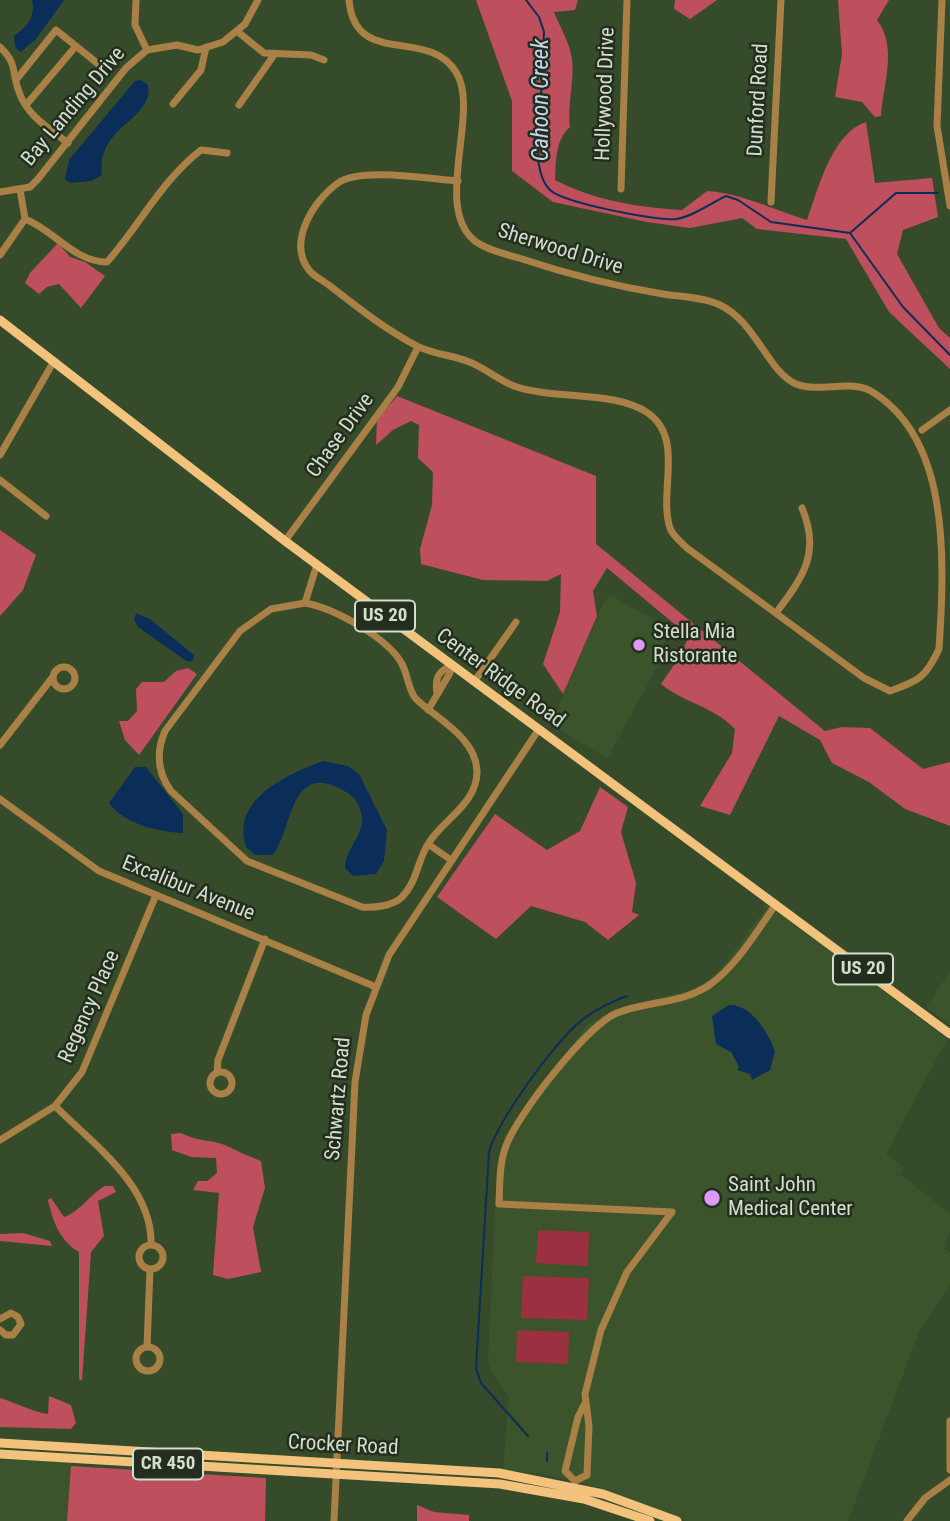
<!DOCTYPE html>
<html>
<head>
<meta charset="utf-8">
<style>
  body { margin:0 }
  canvas { display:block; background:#364b2a }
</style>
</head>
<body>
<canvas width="950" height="1521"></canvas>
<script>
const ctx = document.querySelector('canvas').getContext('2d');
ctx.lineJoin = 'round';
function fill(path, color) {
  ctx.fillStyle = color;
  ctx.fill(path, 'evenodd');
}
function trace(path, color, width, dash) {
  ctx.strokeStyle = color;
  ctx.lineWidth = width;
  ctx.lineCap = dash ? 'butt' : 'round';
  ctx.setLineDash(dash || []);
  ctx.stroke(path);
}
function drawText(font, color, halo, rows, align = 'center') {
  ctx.font = font + ' "Roboto Condensed",sans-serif';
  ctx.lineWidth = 5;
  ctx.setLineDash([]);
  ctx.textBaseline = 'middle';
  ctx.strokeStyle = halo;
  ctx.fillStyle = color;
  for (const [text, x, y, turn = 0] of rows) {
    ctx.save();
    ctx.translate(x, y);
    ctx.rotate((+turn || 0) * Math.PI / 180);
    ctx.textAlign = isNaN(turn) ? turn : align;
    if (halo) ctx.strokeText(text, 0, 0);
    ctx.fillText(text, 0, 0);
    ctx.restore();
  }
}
const built = new Path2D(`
  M610 595 666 627 662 658 607 759 551 723 603 603Z
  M763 901 947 1039 886 1154 904 1168 900 1174 950 1214V1229L944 1249 950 1254V1284L919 1331 848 1521H686L598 1487 543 1474 503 1470 509 1396 492 1372 488 1360 497 1164 505 1135 587 1025 614 1009 691 990 707 981 721 968 764 911Z
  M950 971V1025L926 1007Z
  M0 1458 71 1462 67 1521H0Z`);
const green = new Path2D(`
  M538 1230 589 1232 588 1266 536 1263Z
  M523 1276 589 1278 587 1320 521 1318Z
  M517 1330 569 1332 568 1364 516 1362Z`);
const forest = new Path2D(`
  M476 0H578L575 10 554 12C559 25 568 40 571 54 576 75 567 103 570 127 555 140 556 162 555 180 596 201 637 207 682 210L707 191C741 193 774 210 807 220 818 189 832 133 866 122L875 183 932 178 938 217 903 230 897 254 939 328 950 338V369L889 312 846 239 757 229 742 218 690 228 647 222 553 202 512 171V101Z
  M675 0H717L690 19 674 9Z
  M838 0H889L877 20C898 47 883 85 881 116L875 117 862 102 835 97 842 54Z
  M58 243 70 257 85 262 105 276 81 308 59 284 47 287 39 294 25 283 30 273Z
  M397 396 596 476V544L825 731 842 727 870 728 923 769 950 762V826L905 809 869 782 832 763 820 740 779 716 730 815 700 806 732 753 735 729C713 706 684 703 661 684L680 656 689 636 607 568 593 591 597 616 563 694 543 664 560 612 561 574 547 581 483 580 421 564 420 549 432 505 433 472 418 458 419 425 411 421 393 430 376 445 377 420Z
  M0 530 36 555 23 590 0 616Z
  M188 668 197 674 139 755 125 740 119 721H128L137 711 136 689 142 682H164L176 671Z
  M600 787 628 807 621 832 636 883 632 912 639 915 608 940 585 922 531 906 496 939 437 897 495 814 547 850 580 831Z
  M181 1133C198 1142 210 1139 225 1145 237 1151 248 1156 261 1161L265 1188 253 1227 261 1272 228 1279 213 1275 219 1193 193 1190 198 1181H207L217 1173 216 1158 191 1157 172 1150 171 1134Z
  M105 1186H113L116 1192 98 1201 104 1236 91 1252 82 1381 79 1379V1252C59 1240 53 1221 48 1200L51 1198 64 1217C80 1212 90 1194 105 1186Z
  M23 1233 50 1241 52 1246 0 1241V1234Z
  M49 1396 71 1405 76 1423 71 1429 0 1427V1398C17 1403 30 1411 48 1414Z
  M71 1466 266 1478 265 1521H67Z
  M417 1505 434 1512 469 1515V1521H417Z`);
const water = new Path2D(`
  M32 0H64L36 39 21 52 15 47 14 36C27 27 36 16 32 0Z
  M141 80 148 85C154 121 96 125 102 175L91 181 70 183 65 179 69 160 135 81Z
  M136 613 150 619 194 655 193 660 189 662 182 658 138 627 134 620Z
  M323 761 348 766 359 774 387 830 384 861 376 874 353 876 345 868C345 849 363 837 362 818 361 807 355 797 346 792 289 758 294 828 273 855H255L246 847C231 799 286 775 323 761Z
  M135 767H146L183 814V833C158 832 124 824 109 803Z
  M729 1005C751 1004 768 1032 775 1051L770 1070 752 1080 750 1074 737 1070 739 1067 731 1052 716 1044 712 1016Z`);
const stream = new Path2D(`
  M526 0 539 17 544 32 538 160C540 171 542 182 550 190 564 203 656 221 676 219 692 217 711 203 726 196L738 200 771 222 850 233 903 307 950 355
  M850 233 896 193H938
  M528 1436 481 1383 476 1368 489 1152C498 1120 550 1050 575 1026 590 1012 608 1003 627 996
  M547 1461V1453`);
const minor = new Path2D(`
  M136 0 135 25 147 50
  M349 0C355 69 428 26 456 72 481 111 432 207 475 241 487 250 505 254 519 258 567 274 614 286 663 294 681 297 703 297 720 305 756 322 768 372 796 384 819 393 846 380 869 390 950 436 945 557 939 649 926 677 919 681 890 691L864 678 687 548C681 542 672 535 670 528 658 492 685 439 648 413 615 390 553 400 514 386 498 380 484 367 467 361 451 355 432 354 417 346 386 330 357 307 330 286 324 281 313 276 309 270 287 242 314 200 338 183 360 167 430 179 458 181
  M942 0 937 126 950 206
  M238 32 264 53 311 55 324 60
  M0 47C18 64 11 71 19 92 27 116 49 128 68 143
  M16 80 56 30 102 67
  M173 104 201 70 206 47
  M26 105 76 46
  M239 105 274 55
  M20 189 25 219
  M621 189 627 0
  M0 192 30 187 38 179 126 68 147 50 177 45 198 50 223 42 245 24 258 0
  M771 202 781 0
  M0 255 25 219C54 230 74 262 107 262 139 226 162 180 201 150L227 153
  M922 430 950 410
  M0 455 54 361
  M0 480 46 516
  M285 541 398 387 418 347
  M305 603C334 608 388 638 402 664 408 675 408 690 416 699 437 719 475 737 477 770 478 804 443 819 428 844 417 862 417 882 402 897 393 906 374 908 362 907L247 861 171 791C157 772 156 752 165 731L240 631 271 609Z
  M305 603 317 564
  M776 613C803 577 821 553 802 508
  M53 678a11 11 0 1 1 22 0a11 11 0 1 1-22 0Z
  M474 682 516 622
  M437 694C435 678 437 673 451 665
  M428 710 450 673 451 665
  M0 745 52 678
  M0 799 99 871 376 987
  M428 844 451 860
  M210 1083a11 11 0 1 1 22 0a11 11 0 1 1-22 0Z
  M217 1073 218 1060 265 939
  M55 1106C93 1144 153 1186 151 1245
  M0 1140 55 1106 82 1072 156 895
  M672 1212 499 1204C500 1185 499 1164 506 1146 517 1115 587 1025 617 1013 647 1001 680 1004 708 986 736 967 757 931 776 904
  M139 1257a12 12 0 1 1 24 0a12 12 0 1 1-24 0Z
  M0 1319 11 1313 18 1317 21 1324 13 1335H6L0 1330
  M147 1347 150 1269
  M136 1359a12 12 0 1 1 24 0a12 12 0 1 1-24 0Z
  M584 1405 578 1417 565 1471 575 1481 587 1475 589 1426 585 1394 601 1330 627 1272 672 1212
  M950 1421V1470
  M334 1521 355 1082 366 1015 389 955 539 729
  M907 1521 925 1498 950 1480`);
const major = new Path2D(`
  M0 320 285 541 950 1034
  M0 1443 499 1473 603 1494 677 1521
  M0 1454 500 1484 584 1499 650 1521`);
const markers = [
  [639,645,7,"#da9af6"],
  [712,1198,9,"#da9af6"]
];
const shields = [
  [385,616,60],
  [863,969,60],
  [168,1464,70]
];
const shieldNames = [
  ["US 20",385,616],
  ["US 20",863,969],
  ["CR 450",168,1464]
];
const streetNames = [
  ["Hollywood Drive",606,94,-88],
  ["Dunford Road",759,100,-87],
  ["Bay Landing Drive",74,107,-50],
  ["Sherwood Drive",560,250,17],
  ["Chase Drive",341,436,-54],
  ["Center Ridge Road",500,679,36],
  ["Excalibur Avenue",188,889,22],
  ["Regency Place",90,1007,-66],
  ["Schwartz Road",339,1099,-85],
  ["Crocker Road",343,1446,3]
];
const poiNames = [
  ["Stella Mia",653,633],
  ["Ristorante",653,657],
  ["Saint John",728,1186],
  ["Medical Center",728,1210]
];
const waterNames = [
  ["Cahoon Creek",542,100,-90]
];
fill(built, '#3b542c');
fill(green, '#9b3041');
fill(forest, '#be4f5d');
fill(water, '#0a2e59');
trace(stream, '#0a2e59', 2);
trace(minor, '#a98045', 7);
trace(major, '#f3c27c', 9);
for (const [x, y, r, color] of markers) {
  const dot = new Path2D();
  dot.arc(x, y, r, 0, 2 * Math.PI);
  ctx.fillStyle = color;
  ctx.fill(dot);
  trace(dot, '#242e1f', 2.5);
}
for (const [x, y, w] of shields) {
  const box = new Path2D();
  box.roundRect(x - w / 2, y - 15.5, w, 31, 5);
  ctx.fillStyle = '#242e1f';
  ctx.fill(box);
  trace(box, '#d2dfcc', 2);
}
drawText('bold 19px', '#d2dfcc', null, shieldNames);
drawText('21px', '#d2dfcc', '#242e1f', streetNames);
drawText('21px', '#d2dfcc', '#242e1f', poiNames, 'left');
drawText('italic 23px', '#c5d6eb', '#242e1f', waterNames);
</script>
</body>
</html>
